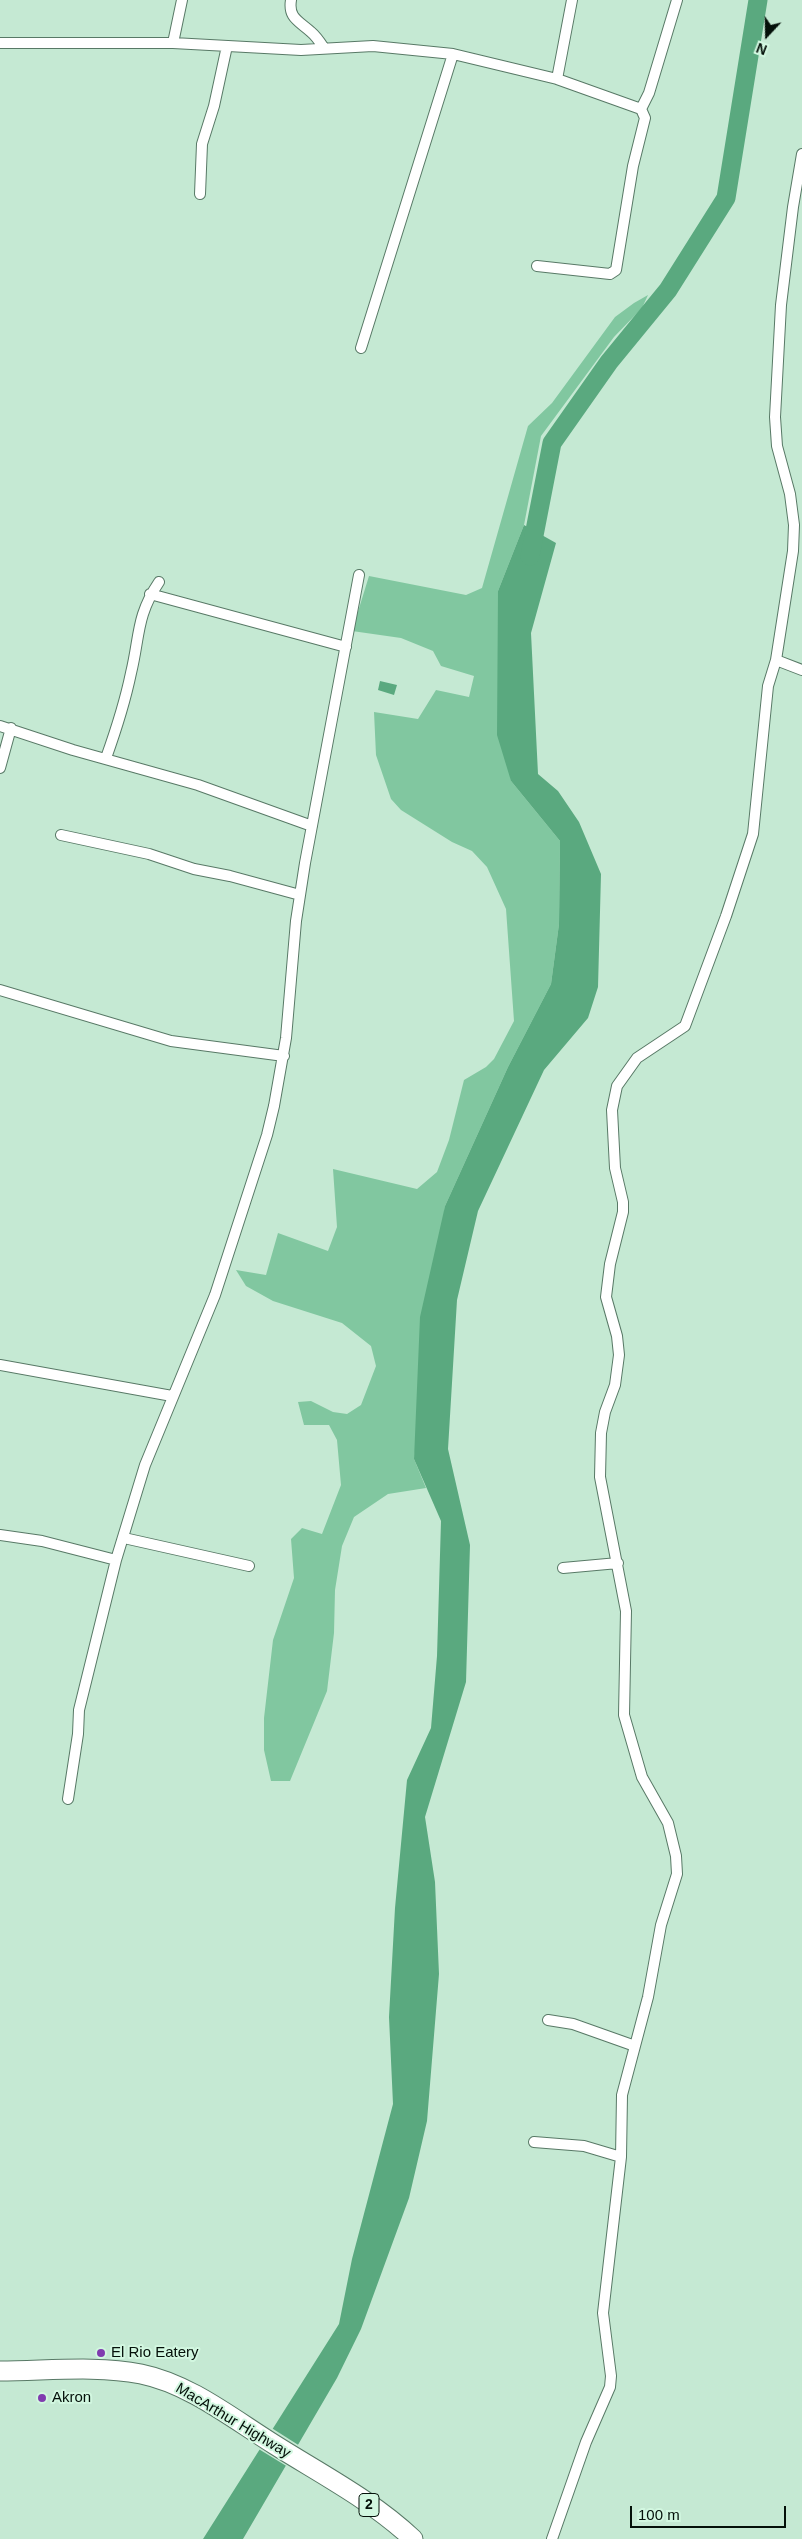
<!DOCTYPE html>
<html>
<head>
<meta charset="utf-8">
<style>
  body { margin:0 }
  #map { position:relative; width:802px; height:2539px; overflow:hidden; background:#c5e9d3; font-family:Helvetica,sans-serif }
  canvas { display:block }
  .north { position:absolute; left:742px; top:10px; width:50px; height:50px; -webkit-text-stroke:4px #d2f7e0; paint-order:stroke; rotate:201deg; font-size:14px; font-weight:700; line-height:20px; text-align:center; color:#041009 }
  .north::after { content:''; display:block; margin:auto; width:18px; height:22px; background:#041009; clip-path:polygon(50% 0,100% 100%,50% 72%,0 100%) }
  .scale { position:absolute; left:630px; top:2506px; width:156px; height:22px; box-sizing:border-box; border:2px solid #041009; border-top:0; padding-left:6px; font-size:15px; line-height:18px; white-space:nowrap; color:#041009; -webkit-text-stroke:4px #d2f7e0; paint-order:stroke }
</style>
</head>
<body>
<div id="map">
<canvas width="802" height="2539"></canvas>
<div class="north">N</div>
<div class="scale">100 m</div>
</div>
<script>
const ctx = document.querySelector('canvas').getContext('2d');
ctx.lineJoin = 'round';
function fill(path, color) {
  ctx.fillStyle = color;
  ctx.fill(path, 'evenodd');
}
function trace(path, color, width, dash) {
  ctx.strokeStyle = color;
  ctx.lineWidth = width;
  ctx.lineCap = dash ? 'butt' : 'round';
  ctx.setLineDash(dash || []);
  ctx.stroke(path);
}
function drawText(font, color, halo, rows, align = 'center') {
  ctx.font = font + ' Helvetica,sans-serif';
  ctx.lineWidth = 4;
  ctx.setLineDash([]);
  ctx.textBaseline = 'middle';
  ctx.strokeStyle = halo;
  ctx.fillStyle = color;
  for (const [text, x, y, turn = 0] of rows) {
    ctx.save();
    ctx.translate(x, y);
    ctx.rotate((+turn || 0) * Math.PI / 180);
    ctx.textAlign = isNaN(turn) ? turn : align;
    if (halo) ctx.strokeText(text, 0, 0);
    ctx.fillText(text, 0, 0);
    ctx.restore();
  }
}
const green = new Path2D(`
  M648 295 642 308 614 337 541 436 524 525 498 591 511 781 560 841 559 924 551 984 508 1067 445 1206 414 1459 426 1488 388 1494 354 1517 342 1546 335 1590 334 1633 327 1691 290 1781H271L264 1750V1718L273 1640 294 1578 291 1539 302 1528 322 1534 341 1485 337 1440 329 1425H304L298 1402 311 1401 333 1412 347 1414 361 1405 376 1366 371 1346 342 1323 273 1301 246 1286 236 1270 266 1275 278 1233 328 1251 337 1227 333 1169 417 1189 437 1172 449 1140 464 1080 486 1067 494 1059 514 1021 506 909 487 867 472 851 452 842 401 810 391 799 376 755 374 712 418 719 436 690 469 697 474 676 441 666 433 651 401 638 352 631 369 576 466 595 482 588 528 426 552 403 615 317 634 303Z`);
const water = new Path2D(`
  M524 525 556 543 531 633 538 774 558 791 579 822 601 874 598 987 588 1018 544 1070 478 1211 457 1300 448 1449 470 1545 466 1682 425 1817 435 1882 439 1974 427 2121 409 2198 361 2329 337 2378 243 2539H203L339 2324 352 2259 393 2104 389 2017 395 1908 407 1780 431 1728 437 1656 441 1521 414 1459 420 1317 445 1206 508 1067 551 984 559 924 560 841 511 781 497 735 498 591Z
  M380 681 397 685 394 695 378 690Z`);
const pier = new Path2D(`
  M270 2427 300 2446 288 2467 257 2448Z`);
const river = new Path2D(`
  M530 556 552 443 609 362 668 290 726 198 758 0`);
const street = new Path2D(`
  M291 0C288 18 299 21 311 32 316 36 320 42 324 48
  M0 43H173L301 50 373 46 453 54 557 79 641 109 645 118 633 166 616 270 610 274 537 266
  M173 43 182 0
  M557 79 572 0
  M641 109 649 93 677 0
  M200 194 202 144 214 106 227 46
  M361 348 453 54
  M150 594 346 647
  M776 660 802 670
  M0 726 73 750 198 785 312 826
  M106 758C116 730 125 702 131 673 140 636 136 616 159 582
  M0 768 11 728
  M61 835 149 854 194 869 230 876 300 895
  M0 990 171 1041 284 1056
  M0 1365 172 1396
  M0 1535 42 1541 116 1560
  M124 1538 249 1566
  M563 1568 618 1563
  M68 1799 78 1734 79 1710 116 1560 145 1465 215 1295 267 1135 274 1106 286 1038 296 921 305 863 359 575
  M548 2020 573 2024 635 2046
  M534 2142 584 2146 621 2157
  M552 2539 586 2442 610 2387 611 2376 603 2313 621 2157 622 2095 648 1997 661 1925 677 1874 676 1856 668 1823 642 1777 624 1715 626 1611 600 1477 601 1433 605 1412 615 1385 619 1355 617 1336 606 1297 610 1264 623 1212V1202L615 1168 612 1110 617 1086 637 1058 685 1026 726 916 753 834 768 686 776 660 793 551 794 525 790 494 777 446 775 417 781 305 793 207 802 154`);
const highway = new Path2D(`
  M0 2371C46 2371 96 2365 141 2374 190 2384 233 2419 275 2445 321 2474 373 2501 413 2539`);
const markers = [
  [101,2353,5,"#803baf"],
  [42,2398,5,"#803baf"]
];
const shields = [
  [369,2505,20]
];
const shieldNames = [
  ["2",369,2505]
];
const poiNames = [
  ["El Rio Eatery",111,2353],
  ["Akron",52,2398]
];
const streetNames = [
  ["MacArthur Highway",233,2421,31]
];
fill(green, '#81c7a0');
fill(water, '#5aa97f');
fill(pier, '#c5e9d3');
trace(river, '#5aa97f', 19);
trace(street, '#587966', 12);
trace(highway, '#587966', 21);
trace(street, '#fff', 10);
trace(highway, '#fff', 19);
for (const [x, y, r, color] of markers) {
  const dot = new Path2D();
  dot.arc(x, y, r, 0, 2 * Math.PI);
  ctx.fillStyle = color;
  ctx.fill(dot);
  trace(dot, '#d2f7e0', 2);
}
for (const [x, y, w] of shields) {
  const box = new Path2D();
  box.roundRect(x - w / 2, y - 11.5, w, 23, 4);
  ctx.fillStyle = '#d2f7e0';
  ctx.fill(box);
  trace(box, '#041009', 1);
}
drawText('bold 14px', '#041009', null, shieldNames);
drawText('15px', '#041009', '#d2f7e0', poiNames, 'left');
drawText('15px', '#041009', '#d2f7e0', streetNames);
</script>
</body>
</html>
